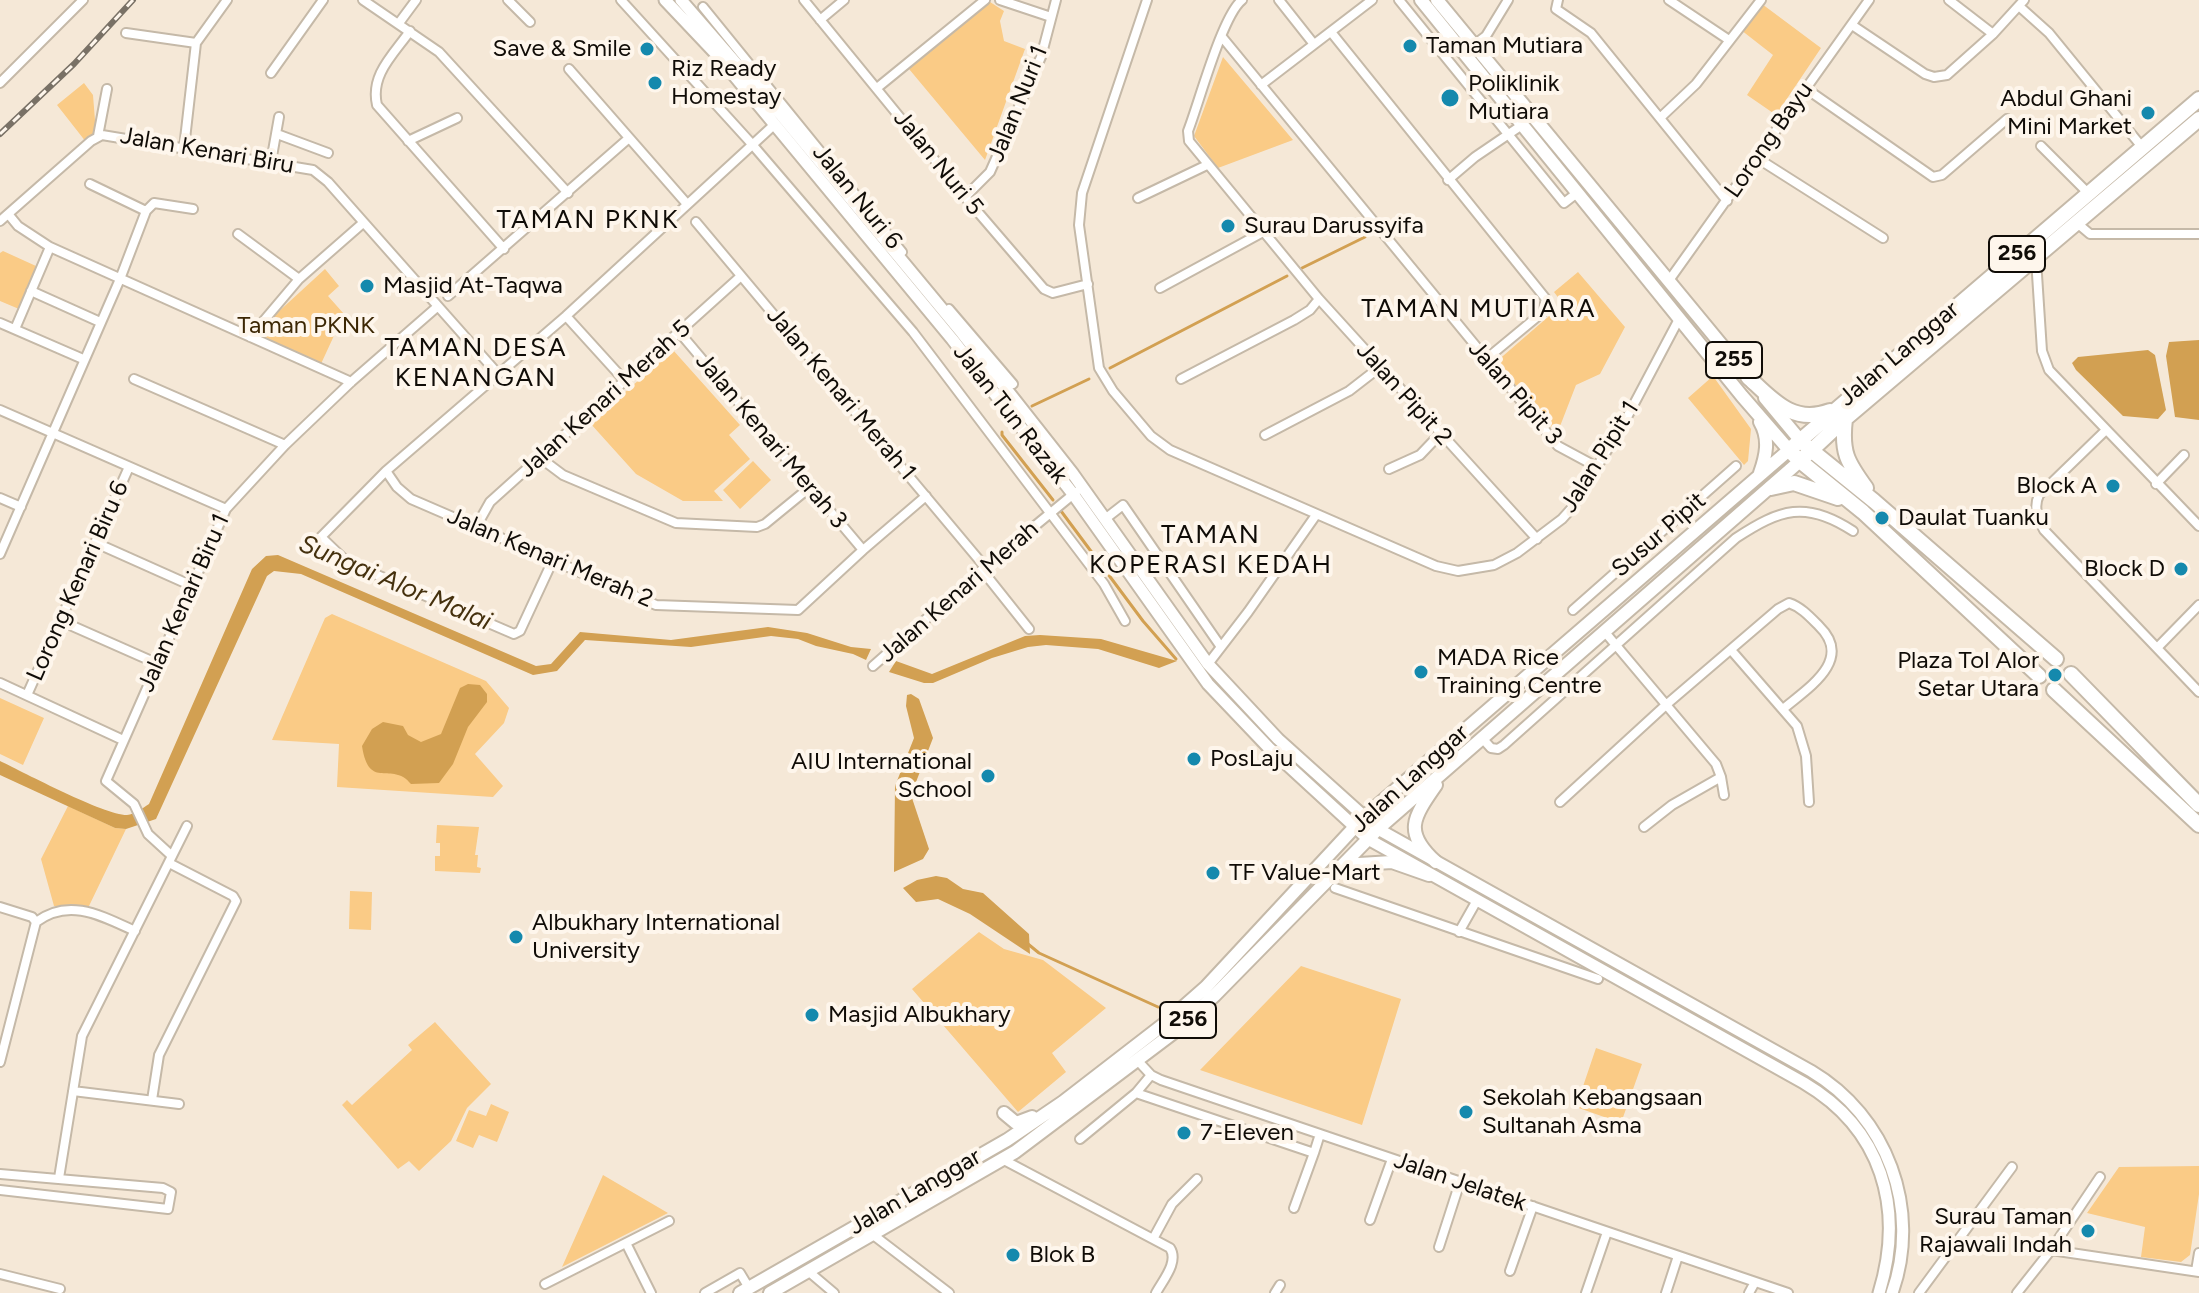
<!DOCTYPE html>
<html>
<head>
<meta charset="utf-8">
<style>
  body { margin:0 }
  canvas { display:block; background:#f5e8d7 }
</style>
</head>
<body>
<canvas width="2199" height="1293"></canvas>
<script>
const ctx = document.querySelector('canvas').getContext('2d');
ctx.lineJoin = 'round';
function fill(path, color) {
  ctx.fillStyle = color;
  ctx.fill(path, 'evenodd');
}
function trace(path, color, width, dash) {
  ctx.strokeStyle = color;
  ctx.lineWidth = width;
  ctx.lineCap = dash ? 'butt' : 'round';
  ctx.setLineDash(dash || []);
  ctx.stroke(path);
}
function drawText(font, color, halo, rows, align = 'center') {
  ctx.font = font + ' Figtree,sans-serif';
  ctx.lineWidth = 8;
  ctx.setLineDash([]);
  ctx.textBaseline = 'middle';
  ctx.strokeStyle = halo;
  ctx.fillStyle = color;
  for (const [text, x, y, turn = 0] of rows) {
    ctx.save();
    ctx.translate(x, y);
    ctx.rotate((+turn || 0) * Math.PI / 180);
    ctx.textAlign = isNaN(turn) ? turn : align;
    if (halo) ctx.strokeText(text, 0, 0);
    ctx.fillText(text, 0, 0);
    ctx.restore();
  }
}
const green = new Path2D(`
  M990 2 1004 11 1000 21 1004 41 1025 49 985 160 909 69Z
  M1762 4 1821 48 1776 115 1747 95 1773 55 1741 30Z
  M1223 57 1293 140 1218 168 1194 136Z
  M84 83 93 95 96 133 86 142 57 105Z
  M3 251 36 266 19 309 0 301V253Z
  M325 269 339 286 328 296 344 314 320 366 265 340 264 325Z
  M1578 272 1625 327 1600 374 1576 385 1557 434 1496 362 1563 304 1554 292Z
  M673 350 740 425 729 435 750 459 714 491 723 501H683L636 474 590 423Z
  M1713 376 1751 429 1748 461 1744 465 1688 398Z
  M753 461 771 480 740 509 723 490Z
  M332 614 486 681 509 708 504 723 475 754 503 786 493 797 337 787 339 744 272 740 325 618Z
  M0 698 44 718 23 765 0 754Z
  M68 806 115 828 126 829 89 906H54L41 859Z
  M437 825 479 827 475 855H478L477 867 481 868 480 873 435 871V856H440V843H436Z
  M350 891 372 892 371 930 349 929Z
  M979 932 1004 949 1043 960 1106 1008 1052 1053 1066 1072 1018 1112 912 989Z
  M1301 966 1401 999 1362 1125 1200 1070Z
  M435 1022 491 1084 467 1108 451 1141 419 1171 409 1161 398 1169 342 1105 347 1100 352 1105 412 1050 408 1045Z
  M1596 1048 1642 1064 1621 1123 1576 1107Z
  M491 1104 509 1112 497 1142 479 1135 473 1148 456 1141 469 1110 486 1116Z
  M2199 1166V1194L2190 1255 2181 1262 2141 1257 2145 1227 2087 1213 2119 1167Z
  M603 1175 668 1213 562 1267Z`);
const water = new Path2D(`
  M2199 340V420L2175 417 2166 356 2169 342Z
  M2148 350 2155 355 2166 410 2158 419 2123 416 2076 370 2072 363 2078 357Z
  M278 555 536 666 551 664 580 632 671 640 768 627 807 633 851 647 871 649 866 660 853 654 816 646 798 639 771 636 691 647 585 640 557 671 533 675 301 574 274 571 267 576 156 819 126 829 115 828 0 775V761C25 773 104 815 127 815 135 814 143 808 149 804L252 569 266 556Z
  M1040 635 1101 639 1177 661 1159 668 1098 649 1046 645 1028 647 992 658 933 683H924L889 672 896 661 932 674 1025 636Z
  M468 684 480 685 487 694V702L468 727 453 764 439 783 411 784C392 760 369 792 362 746L372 729 383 722 403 726 408 735 421 742 441 734 460 688Z
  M911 694 919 699 933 738 911 795 929 849 923 859 894 872 895 786 914 738 906 706 907 695Z
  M936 876 947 878 963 889 983 893 1029 934 1030 954 970 914 938 899 916 902 903 888 917 880Z`);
const stream = new Path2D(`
  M1302 268 1365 237
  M1110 368 1287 276
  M1032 406 1089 379
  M1002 432V435L1053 500
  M1061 511 1143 621 1176 659
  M1028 944 1039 953 1158 1007`);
const street = new Path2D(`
  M363 0 439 52 568 193
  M508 0 530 22
  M621 0 751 143 913 332 1104 584 1125 621
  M804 0 965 197 1044 289 1053 293 1088 284
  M1000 0 1051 17
  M1147 0 1082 193 1079 225 1099 368 1113 391 1151 436 1170 450 1436 566 1458 571 1494 565 1517 553 1562 519 1571 509 1625 421 1679 319
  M1242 0C1222 16 1199 103 1188 131L1189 141 1319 299 1537 539
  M1279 0 1313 43
  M1399 0 1564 203 1577 193
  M1558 0 1556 9 1591 33 1727 201
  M1669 0 1729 40
  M1949 0 1993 34
  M703 7 902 252
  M2020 7 2049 33 2142 147
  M820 20 844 0
  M399 23 416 0
  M1852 25 1925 74 1934 77 1947 75 1993 34 2024 0
  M410 31C393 55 370 75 377 105L504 249
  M1331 32 1546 299 1543 312 1485 360
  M126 33 196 43
  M1222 37 1558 446 1597 467
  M1474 45 1486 36 1508 0
  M569 69 687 204
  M271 73 323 0
  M0 83 83 0
  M1261 85 1372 0
  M877 88 985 0
  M1805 88 1933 177 1942 175 2007 119
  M1661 117 1696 84 1761 0
  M277 134 328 153
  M98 136 107 89
  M408 141 457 118
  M2041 146 2088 193
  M184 148 196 43 227 0
  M1757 158 1883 238
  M271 162 279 117
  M1448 180 1475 157 1522 125
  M965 197 990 172 1041 57 1056 0
  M1138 198 1207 165
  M146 211 154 203 193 209
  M9 215 18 226 50 247 351 382
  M0 221 91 141 102 135 313 170 328 182 498 374
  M696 222 985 567
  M2077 223 2090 234H2199
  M238 234 299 279
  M2036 259 2042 351 2049 370 2199 526
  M1670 279 1869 0
  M1160 288 1263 232
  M31 291 100 322
  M448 296 629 138
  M949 309 1013 384
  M566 316 625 381
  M0 323 83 359
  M15 329 50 247
  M680 333 863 550
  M250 337 299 279 363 223
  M134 379 285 445
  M1181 379 1294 320 1310 310 1319 299
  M0 410 226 509
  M2105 431 2039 495C2033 507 2038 519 2044 530L2199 692
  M1265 435 1349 391 1380 367
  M543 453 547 463 563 475 676 523 757 527 765 524 809 488
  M1389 469 1420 455 1440 434
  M386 471 397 487 411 499 656 605 798 610 863 550 926 496
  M2156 484 2184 455
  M0 498 21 507
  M1105 519 1123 505 1221 647
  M478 528 481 518 490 502 741 276
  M96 543 190 585
  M0 554 120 279 146 211 90 184
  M553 560 520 631 514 634 347 562 321 537 386 471 566 316 775 124
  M982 570 1029 629
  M1573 610 1736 466
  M61 621 156 663
  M1604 631 1716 764 1721 777 1672 805 1644 827
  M2157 648 2199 605
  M1731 650 1797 726 1806 756 1809 802
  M1208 664 1248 612 1316 515
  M873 666 985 567 1076 492
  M0 683 123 740
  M27 695 129 467
  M1482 738 1491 748 1498 749 1504 745 1736 538C1780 509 1806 500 1853 531
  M1721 777 1724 795
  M1560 802 1667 704 1778 609 1789 603C1801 607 1810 617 1819 626 1854 660 1808 688 1783 709
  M172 856 148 834 134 804 106 781 226 509 285 445 351 382 437 307
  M1335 888 1598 979
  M0 907 32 917 36 922C69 897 102 916 135 931
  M1459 932 1476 902
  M1138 1061 1151 1075 1161 1080 1788 1293
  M0 1062 36 922
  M73 1091 179 1104
  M1136 1093 1314 1153 1320 1134
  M152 1100 159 1055 236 901 233 896 169 863
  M1080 1139 1136 1093 1151 1075
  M1002 1159 1170 1248C1179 1262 1163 1280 1156 1293
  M0 1174 163 1188 171 1192 168 1209 0 1190
  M59 1178 82 1036 187 826
  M1294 1208 1314 1153
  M1370 1220 1392 1159
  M872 1234 949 1293
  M1153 1239 1172 1204 1197 1179
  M626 1243 651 1293
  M1439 1247 1460 1182
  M2051 1250 2199 1272
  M808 1271 834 1293
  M1510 1271 1533 1206
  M2196 1271 2199 1253
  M0 1274 60 1289
  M545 1284 669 1221
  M705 1293 740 1273 749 1288
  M1275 1293 1280 1285
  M1586 1293 1607 1232
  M1666 1293 1678 1256
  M1749 1293 1755 1282
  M1919 1293 2012 1167
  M2017 1293 2051 1250 2100 1177`);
const secondary = new Path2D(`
  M665 0 718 56 952 339 1073 494 1208 684 1269 748 1368 839 1804 1083C1882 1129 1905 1208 1879 1293
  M681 0 782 116 962 333 1073 474 1208 664 1278 739 1378 829 1811 1071C1887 1116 1922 1209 1892 1293`);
const primary = new Path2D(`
  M1437 0 1753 383
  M1765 398 1800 440
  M1760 422C1770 439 1766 456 1760 473
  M1436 785C1413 818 1403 832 1436 862
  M1343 865 1392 862 1429 875
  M1004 1113 1016 1123 1032 1117
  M740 1293 1007 1140 1063 1102 1164 1024 1206 987 1364 817 1789 450 1742 396 1421 0
  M770 1293 1015 1152 1173 1033 1215 995 1378 829 1800 461`);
const highway = new Path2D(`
  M1748 377C1773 400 1793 425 1830 411
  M1845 419C1841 452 1847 462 1866 488
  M1806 446 1874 501 2056 659
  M1800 461 1845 419 2199 119
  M1771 488 1794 483 1838 498
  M2071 674 2199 805
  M2039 676 1863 512 1800 461 1789 450 2199 99
  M2054 690 2199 825`);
const rail = new Path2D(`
  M0 134 74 64 133 0`);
const markers = [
  [1410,46,8,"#1589ad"],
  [647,49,8,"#1589ad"],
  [655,83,8,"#1589ad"],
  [1450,98,10,"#1589ad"],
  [2148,113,8,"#1589ad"],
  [1228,226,8,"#1589ad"],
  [367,286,8,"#1589ad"],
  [2113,486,8,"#1589ad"],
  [1882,518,8,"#1589ad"],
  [2181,569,8,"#1589ad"],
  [1421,672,8,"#1589ad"],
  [2055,675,8,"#1589ad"],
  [1194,759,8,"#1589ad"],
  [988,776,8,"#1589ad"],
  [1213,873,8,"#1589ad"],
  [516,937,8,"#1589ad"],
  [812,1015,8,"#1589ad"],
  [1466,1112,8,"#1589ad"],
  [1184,1133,8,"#1589ad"],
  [2088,1231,8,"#1589ad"],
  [1013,1255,8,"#1589ad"]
];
const shields = [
  [2017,254,56],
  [1734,360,56],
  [1188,1020,56]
];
const shieldNames = [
  ["256",2017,254],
  ["255",1734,360],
  ["256",1188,1020]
];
const poiNames = [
  ["Taman Mutiara",1426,46],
  ["Save & Smile",631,49,"right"],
  ["Riz Ready",671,69],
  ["Homestay",671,97],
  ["Poliklinik",1468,84],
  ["Mutiara",1468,112],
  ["Abdul Ghani",2132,99,"right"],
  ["Mini Market",2132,127,"right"],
  ["Surau Darussyifa",1244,226],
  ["Masjid At-Taqwa",383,286],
  ["Block A",2097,486,"right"],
  ["Daulat Tuanku",1898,518],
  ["Block D",2165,569,"right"],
  ["MADA Rice",1437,658],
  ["Training Centre",1437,686],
  ["Plaza Tol Alor",2039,661,"right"],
  ["Setar Utara",2039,689,"right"],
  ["PosLaju",1210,759],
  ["AIU International",972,762,"right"],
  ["School",972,790,"right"],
  ["TF Value-Mart",1229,873],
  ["Albukhary International",532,923],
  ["University",532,951],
  ["Masjid Albukhary",828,1015],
  ["Sekolah Kebangsaan",1482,1098],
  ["Sultanah Asma",1482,1126],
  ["7-Eleven",1200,1133],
  ["Surau Taman",2072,1217,"right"],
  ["Rajawali Indah",2072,1245,"right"],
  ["Blok B",1029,1255]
];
const streetNames = [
  ["Jalan Nuri 1",1018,104,-68],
  ["Lorong Bayu",1769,140,-55],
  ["Jalan Kenari Biru",207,151,10],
  ["Jalan Nuri 5",938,163,51],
  ["Jalan Nuri 6",857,197,51],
  ["Jalan Langgar",1899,354,-40],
  ["Jalan Pipit 3",1515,393,49],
  ["Jalan Kenari Merah 1",841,394,50],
  ["Jalan Pipit 2",1404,394,48],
  ["Jalan Kenari Merah 5",605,399,-42],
  ["Jalan Tun Razak",1010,414,52],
  ["Jalan Kenari Merah 3",771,441,50],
  ["Jalan Pipit 1",1600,457,-58],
  ["Susur Pipit",1659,535,-41],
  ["Jalan Kenari Merah 2",550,558,23],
  ["Lorong Kenari Biru 6",78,581,-66],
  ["Jalan Kenari Merah",959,592,-41],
  ["Jalan Kenari Biru 1",184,603,-66],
  ["Jalan Langgar",1410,779,-42],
  ["Jalan Jelatek",1460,1182,19],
  ["Jalan Langgar",915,1192,-30]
];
const parkNames = [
  ["Taman PKNK",306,326]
];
const neighbourhoodNames = [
  ["TAMAN PKNK",588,220],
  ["TAMAN MUTIARA",1479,309],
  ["TAMAN DESA",476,348],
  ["KENANGAN",476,378],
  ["TAMAN",1211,535],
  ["KOPERASI KEDAH",1211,565]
];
const waterNames = [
  ["Sungai Alor Malai",395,583,23]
];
fill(green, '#facb86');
fill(water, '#d2a052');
trace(stream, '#d2a052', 3);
trace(street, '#c5b9a8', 12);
trace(secondary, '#c5b9a8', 15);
trace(primary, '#c5b9a8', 16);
trace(highway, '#c5b9a8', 18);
trace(street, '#fff', 8);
trace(secondary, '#fff', 11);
trace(primary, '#fff', 12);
trace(highway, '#fff', 14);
trace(rail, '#797166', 6);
trace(rail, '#fef6ec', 3, [9]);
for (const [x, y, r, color] of markers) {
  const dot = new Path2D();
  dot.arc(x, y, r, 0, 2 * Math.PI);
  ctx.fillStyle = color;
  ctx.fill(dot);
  trace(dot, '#fef6ec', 3);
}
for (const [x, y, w] of shields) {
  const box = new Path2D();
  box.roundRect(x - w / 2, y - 18, w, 36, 6);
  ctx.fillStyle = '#fef6ec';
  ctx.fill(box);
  trace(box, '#100c07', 2);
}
drawText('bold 22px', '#100c07', null, shieldNames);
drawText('24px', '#100c07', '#fef6ec', poiNames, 'left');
drawText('24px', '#100c07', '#fef6ec', streetNames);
drawText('24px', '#3c2704', '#fef6ec', parkNames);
ctx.letterSpacing = '2px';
drawText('26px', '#100c07', '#fef6ec', neighbourhoodNames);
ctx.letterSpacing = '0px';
drawText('italic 26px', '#45310e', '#fef6ec', waterNames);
</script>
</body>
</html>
